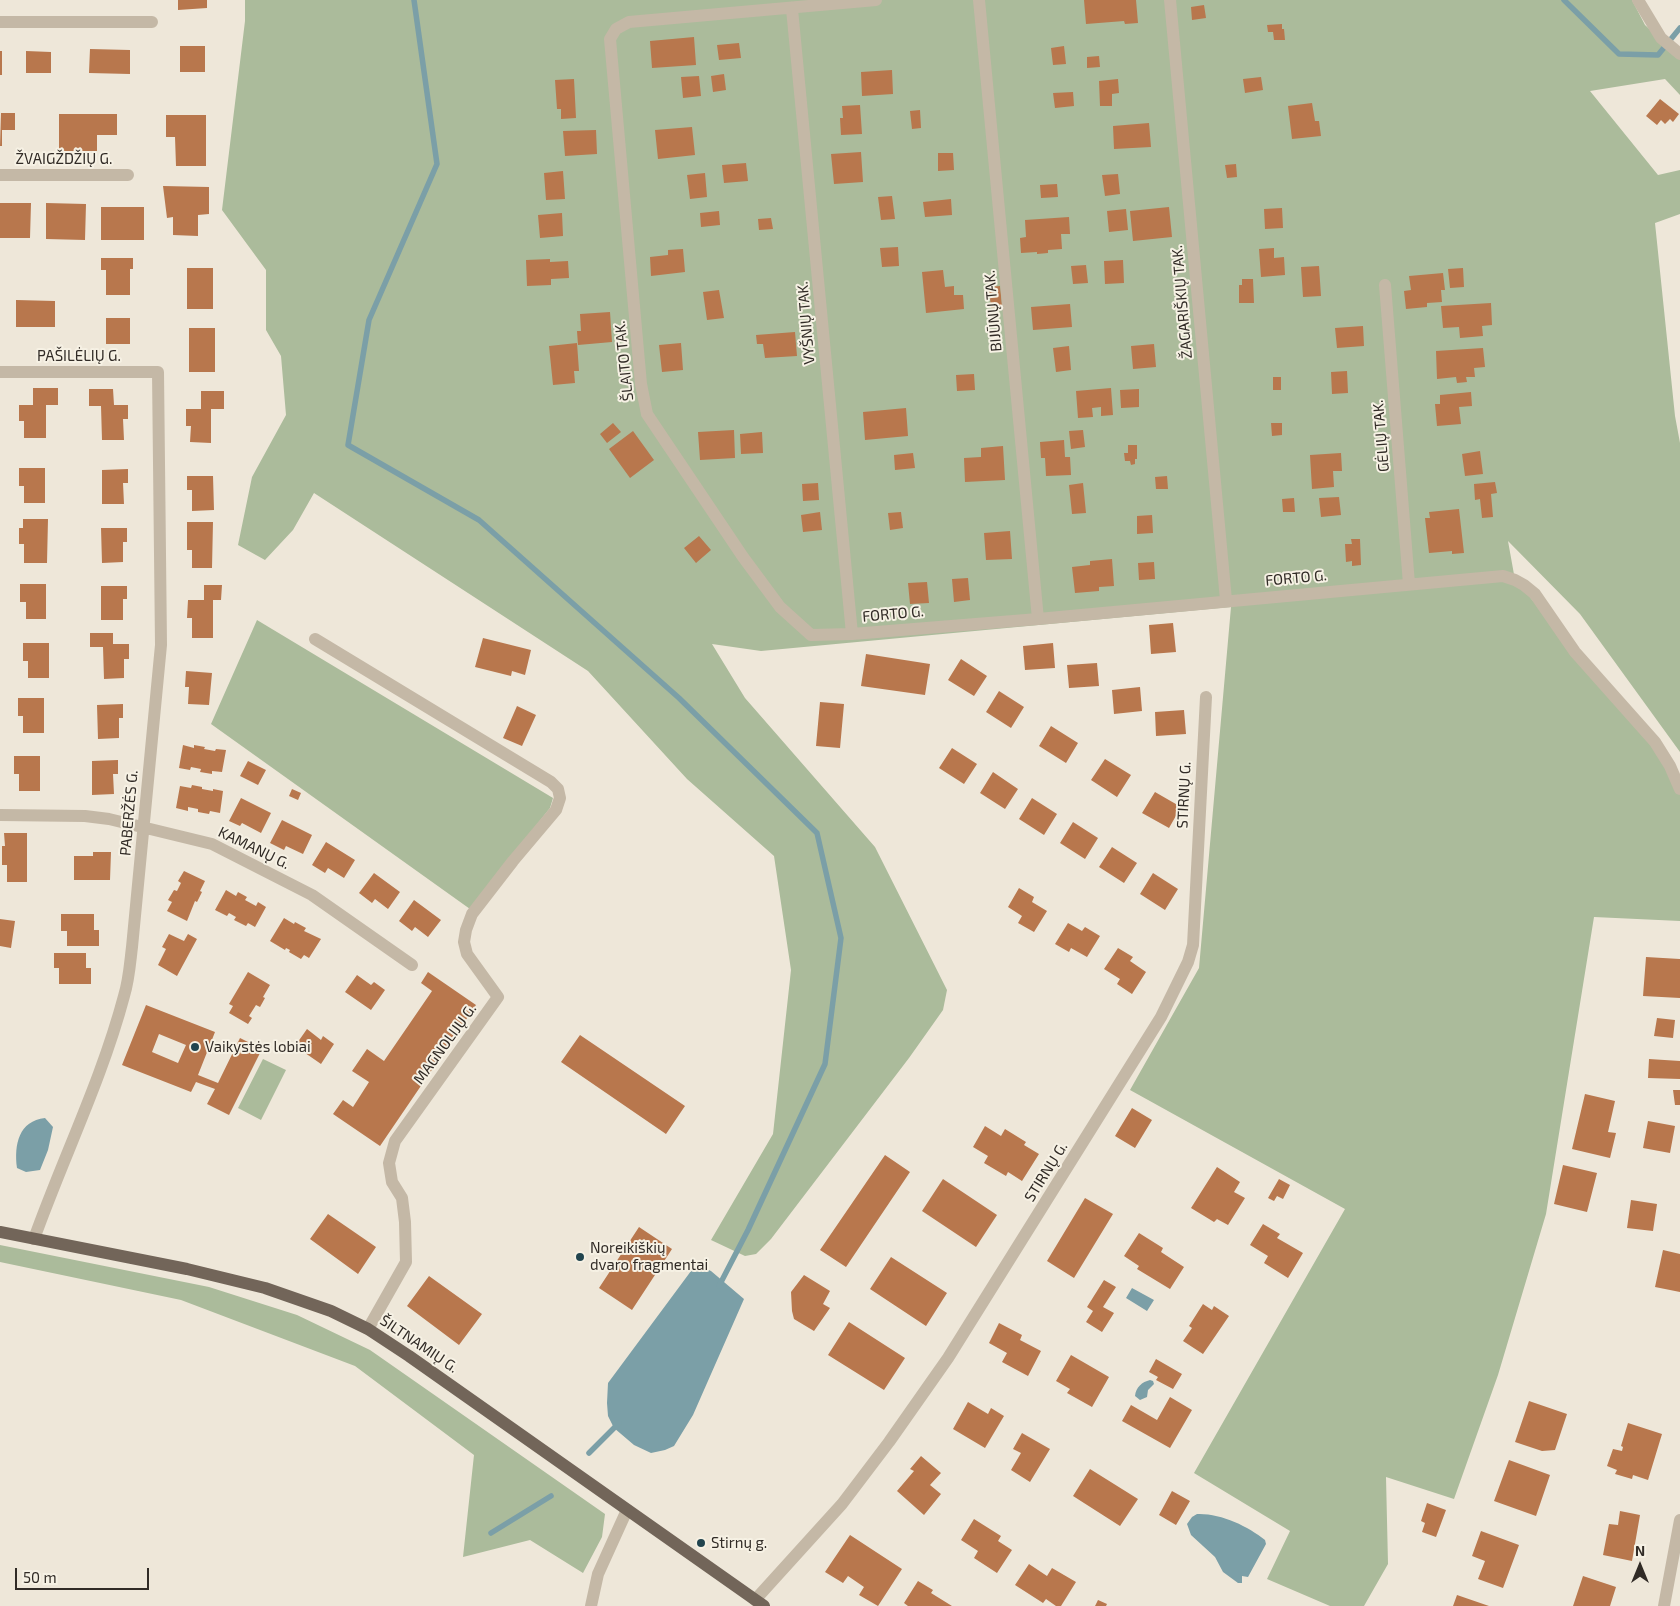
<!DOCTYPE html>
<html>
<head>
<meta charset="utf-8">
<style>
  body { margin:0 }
  #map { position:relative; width:1680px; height:1606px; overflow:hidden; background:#eee7d9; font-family:"Exo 2",sans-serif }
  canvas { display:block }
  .north { position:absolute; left:1615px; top:1541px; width:50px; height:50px; -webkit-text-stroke:4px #f6f1e4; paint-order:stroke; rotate:0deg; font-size:14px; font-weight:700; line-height:20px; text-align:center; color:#312b26 }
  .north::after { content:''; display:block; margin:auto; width:18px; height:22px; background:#312b26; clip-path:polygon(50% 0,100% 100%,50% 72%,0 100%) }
  .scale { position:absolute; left:15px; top:1568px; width:134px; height:22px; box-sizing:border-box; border:2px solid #312b26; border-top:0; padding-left:6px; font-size:15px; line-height:18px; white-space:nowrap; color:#312b26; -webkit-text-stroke:4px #f6f1e4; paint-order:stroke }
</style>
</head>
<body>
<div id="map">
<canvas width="1680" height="1606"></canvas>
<div class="north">N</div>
<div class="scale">50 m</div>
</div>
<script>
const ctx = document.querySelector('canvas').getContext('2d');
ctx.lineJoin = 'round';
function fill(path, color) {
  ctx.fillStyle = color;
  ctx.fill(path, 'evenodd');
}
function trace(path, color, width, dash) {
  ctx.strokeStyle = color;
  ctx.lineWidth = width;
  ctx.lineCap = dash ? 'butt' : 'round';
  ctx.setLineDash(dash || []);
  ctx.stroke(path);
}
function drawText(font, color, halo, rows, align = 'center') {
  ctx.font = font + ' "Exo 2",sans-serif';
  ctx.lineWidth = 4;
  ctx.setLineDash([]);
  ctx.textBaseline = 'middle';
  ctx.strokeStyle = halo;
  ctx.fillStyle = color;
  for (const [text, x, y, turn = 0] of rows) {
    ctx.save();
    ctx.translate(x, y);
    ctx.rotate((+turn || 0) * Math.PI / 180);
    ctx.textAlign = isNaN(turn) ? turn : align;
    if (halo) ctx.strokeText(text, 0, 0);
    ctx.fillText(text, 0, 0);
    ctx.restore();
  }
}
const green = new Path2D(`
  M245 0H1632L1645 25 1680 57V95L1665 79 1590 91 1658 175 1680 170V214L1655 223 1675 416 1680 443V752L1580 614 1508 541 1515 580 1635 718 1680 789V921L1594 917 1546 1214 1498 1375 1454 1499 1386 1477 1388 1564 1364 1606H1330L1267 1579 1290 1531 1194 1473 1345 1209 1130 1090 1199 968 1231 607 761 651 712 644 745 698 875 847 947 990 943 1010 909 1058 771 1239 756 1254 745 1256 711 1240 773 1134 791 970 774 856 687 779 588 671 314 493 293 530 265 560 238 545 252 477 286 415 281 356 266 330V270L222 210 245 21Z
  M257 620 553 798 550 808 470 909 211 724Z
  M263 1059 286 1070 261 1120 238 1108Z
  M0 1245 209 1287 297 1315 370 1350 605 1514 602 1537 583 1573 530 1540 463 1557 474 1455 355 1366 181 1300 0 1262Z`);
const water = new Path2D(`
  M45 1118 53 1127 48 1150 40 1170 26 1172 17 1168C14 1144 19 1121 45 1118Z
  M700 1266 711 1271 744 1299 693 1415 674 1446 665 1450 651 1453 634 1445 614 1428 608 1416 607 1403 608 1383 691 1271Z
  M1132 1288 1154 1300 1147 1311 1126 1298Z
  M1150 1380 1153 1381 1154 1384 1148 1390 1147 1397 1140 1400 1135 1396C1136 1387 1142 1382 1150 1380Z
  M1197 1514C1220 1513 1248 1526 1265 1540L1266 1544 1248 1577 1242 1576V1583H1238L1223 1572 1215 1557 1191 1535 1187 1524 1192 1517Z`);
const stream = new Path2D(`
  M414 0 437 164 369 320 348 445 479 520 679 698 817 833 841 938 825 1064 748 1230 719 1286
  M1564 0 1619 54 1658 55 1680 28
  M589 1453 619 1423
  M491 1533 551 1496`);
const building = new Path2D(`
  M178 0H207V8L178 10Z
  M1084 0H1136L1138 23 1125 24 1124 21 1086 24Z
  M1204 5 1206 18 1192 20 1191 7Z
  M1282 24V29H1284L1285 40H1274L1273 32H1268L1267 25Z
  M694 37 696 65 652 68 650 41Z
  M739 43 741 58 719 60 717 45Z
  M180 46H205V72H180Z
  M1064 46 1066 64 1053 65 1051 48Z
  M90 49 130 50V74L89 73Z
  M0 51H2V75H0Z
  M26 51 51 52V73H26Z
  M1099 56 1100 67 1087 68V57Z
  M892 70 893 94 862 96 861 72Z
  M724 74 726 90 713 92 711 76Z
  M699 76 701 96 683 98 681 77Z
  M1261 77 1263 90 1245 93 1243 79Z
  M574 79 576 118 561 119V109H557L555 80Z
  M1118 79 1119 93 1112 94V106H1100L1099 81Z
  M1073 92 1074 106 1055 108 1053 93Z
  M1660 99 1679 114 1673 122 1670 119 1665 124 1661 120 1657 125 1646 116Z
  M1312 103 1315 121H1319L1321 136 1292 139 1288 106Z
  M860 105 862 134 841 135 840 118H843L842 106Z
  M920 110 921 128 912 129 910 111Z
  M1 113H15V130H2V146H0Z
  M59 114H117V135H97V151H59Z
  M166 115H206V166H176L175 137H166Z
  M1149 123 1151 147 1114 149 1113 126Z
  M692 127 695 155 658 159 655 130Z
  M596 130 597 154 565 156 563 131Z
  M861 152 863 182 834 184 831 154Z
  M938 153H953L954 170 938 171Z
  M746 163 748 181 724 183 722 165Z
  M1236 164 1237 177 1227 178 1225 165Z
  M563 171 565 199 546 200 544 173Z
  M705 173 707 197 690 199 687 175Z
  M1118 174 1120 194 1105 196 1102 175Z
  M1057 184 1058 197 1041 198 1040 185Z
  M163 186 209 187V214L198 215V236L173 235V217L167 218Z
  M892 196 895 219 881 220 878 197Z
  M951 199 952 215 925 217 923 202Z
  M0 203H31L30 238H0Z
  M46 203 86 204 85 240 46 239Z
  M101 207H144V240H101Z
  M1169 207 1172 237 1133 241 1130 211Z
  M1282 208 1283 228 1265 229 1264 209Z
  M1126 209 1128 230 1109 232 1107 211Z
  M719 211 720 225 701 227 700 213Z
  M562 213 563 236 540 238 538 215Z
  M1069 217 1070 234H1061L1062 249 1048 250V253L1037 254V252L1021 253 1020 238 1026 237 1025 220Z
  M771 218 773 229 759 230 758 219Z
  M898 247 899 266 882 267 880 248Z
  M1274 248V258L1284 257 1285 275 1261 277 1259 249Z
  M683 249 685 272 651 276 650 257 668 255V250Z
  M101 258H133V269H130V295H106V270H101Z
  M550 259V262L568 261 569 278 551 279V285L527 286 526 260Z
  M1123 260 1124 283 1105 284 1104 261Z
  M1086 265 1088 283 1073 284 1071 266Z
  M1319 266 1321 296 1303 297 1301 267Z
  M187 268H213V309H187Z
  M1463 268 1464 287 1450 288 1448 269Z
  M943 270 945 287 954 286V295H963L964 309 926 313 922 272Z
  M1443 273 1445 290H1441L1442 302 1427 303V307L1406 309 1404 291 1411 290 1409 276Z
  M1242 279H1253L1254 303H1239V285H1242Z
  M1000 286 1002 306 991 308 989 287Z
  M719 290 724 318 707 320 703 292Z
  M16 300 55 301V327H16Z
  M1491 303 1492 325 1482 326 1483 336 1460 338 1459 327 1443 328 1441 306Z
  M1070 304 1072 327 1033 330 1031 307Z
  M610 312 612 342 578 345 577 331H581L580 314Z
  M106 318H130V344H106Z
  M1363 326 1364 346 1337 348 1335 328Z
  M189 328H215V372H189Z
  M795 332 797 356 765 358 763 344H757L756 335Z
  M577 343 579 371H574L575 383 553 385 549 346Z
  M681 343 683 370 662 372 659 345Z
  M1154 344 1156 367 1133 369 1131 346Z
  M1069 346 1071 370 1056 372 1053 348Z
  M1483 348 1485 367 1474 368 1475 377H1466L1467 382 1457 383 1456 377 1437 379 1436 351Z
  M1347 371 1348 393 1332 394 1331 372Z
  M974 374 975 390 957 391 956 375Z
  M1273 377H1281V390H1273Z
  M33 388H58V405H46V438H24V421H19V405H33Z
  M1111 388 1113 415 1101 416V407L1092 408 1093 417 1078 418 1076 391Z
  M89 389H113L114 405H128V419H123L124 440H102L101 406H89Z
  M1139 389V407L1121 408 1120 390Z
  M201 391H224V409H211V443L190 442 191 426H186V409H201Z
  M1471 392 1472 406 1459 407 1461 424 1437 426 1435 404H1440V395Z
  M906 408 908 436 865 440 863 412Z
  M613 423 621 432 607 443 600 434Z
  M1271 423H1282V435L1272 436Z
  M734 430 735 458 700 460 698 432Z
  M1083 430 1085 447 1071 449 1069 431Z
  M633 431 654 460 630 478 609 449Z
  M762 432 763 453 741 454 740 434Z
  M1064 440 1065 457H1070L1071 475 1046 476 1045 458H1041L1040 442Z
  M1128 445H1137V459H1135V464L1131 465 1130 461H1125L1124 453H1128Z
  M1003 446 1005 480 965 482 964 458 981 457V448Z
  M1480 451 1483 474 1465 476 1462 454Z
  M913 453 915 468 895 470 894 455Z
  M1341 453 1342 471H1333L1334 487 1312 489 1310 455Z
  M19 468H45V503H24V486H19Z
  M128 469V483H123L124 504H102V470Z
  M187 476H213L214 510 192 511V490H187Z
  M1167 476 1168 489H1156L1155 477Z
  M1495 482 1497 493 1491 494 1493 517 1482 518 1480 499 1475 500 1474 484Z
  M818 483 819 500 803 501 802 484Z
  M1083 483 1086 513 1072 514 1069 485Z
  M1339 497 1341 515 1321 517 1319 498Z
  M1294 498 1295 512H1283L1282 499Z
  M1459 509 1464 553 1452 554V551L1429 553 1425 518H1430L1429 512Z
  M820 512 822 530 803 532 801 515Z
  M901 512 903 528 890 530 888 513Z
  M1152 515 1153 533 1137 534V516Z
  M23 519H48L47 563H24V544H19V528H23Z
  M187 522H213L212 568H192V550H187Z
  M101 528H127V542H123V562L102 563Z
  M1010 531 1012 559 986 560 984 533Z
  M699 536 711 550 696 563 684 548Z
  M1351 539H1360L1361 565 1352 566V561L1346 562 1345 544H1352Z
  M1112 559 1114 586 1099 587V591L1075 593 1072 567 1090 565V561Z
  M1154 562 1155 579 1139 580 1138 563Z
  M968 578 970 600 954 602 952 579Z
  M927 582 929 603 910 604 908 583Z
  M20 584H46V619H26V602H20Z
  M204 585H222L221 600H213V638H192V618H187L188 600H204Z
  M101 586H127V599H123V620H101Z
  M1173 623 1176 652 1151 654 1149 625Z
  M90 633H113V644H129V659H124V678L104 679 103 647H90Z
  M483 638 531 650 525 675 512 671 511 676 475 667Z
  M23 643H49V678H28V661H23Z
  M1053 643 1055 668 1025 670 1023 646Z
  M866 654 930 664 925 695 861 686Z
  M961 659 987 676 974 696 948 680Z
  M1097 663 1099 686 1069 688 1067 665Z
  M186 671 212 673 209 705 188 704 189 687H185Z
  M1140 687 1142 711 1114 714 1112 690Z
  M999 691 1024 707 1011 728 986 712Z
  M18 698H44V733H23V716H18Z
  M820 702 844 704 840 748 816 746Z
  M123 704V718H119V738L98 739 97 705Z
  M517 706 536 715 522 746 503 738Z
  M1184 710 1186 734 1156 736 1155 712Z
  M1051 726 1078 743 1066 763 1039 746Z
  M183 745 194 748V745L205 747 204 749 215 751 216 749 226 750 222 772 212 771V774L200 772 201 769 191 767 190 770 179 768Z
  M952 748 977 764 964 784 939 768Z
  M14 756H40V791H19V774H14Z
  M1105 759 1131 775 1117 797 1091 780Z
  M118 760V774H113L114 794 92 795V761Z
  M248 761 266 770 258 785 240 776Z
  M993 772 1018 789 1005 809 980 793Z
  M192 785 202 787V789L213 791V789L223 791 220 813 210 811 209 814 198 812V809L188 807V811L176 808 180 786 191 788Z
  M292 789 301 793 298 800 289 796Z
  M1155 792 1181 807 1169 828 1142 813Z
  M241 798 271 813 261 833 242 823 240 826 229 821Z
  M1032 798 1057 814 1044 835 1019 819Z
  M282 820 312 835 303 854 286 846 284 850 270 843Z
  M1073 822 1098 838 1085 859 1060 843Z
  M4 833H27V882H7V865H2V846H5Z
  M326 842 355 860 344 878 328 868 325 873 312 865Z
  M1112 847 1137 863 1124 883 1099 867Z
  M93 852H111L110 880H74V856H93Z
  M184 871 205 881 200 891 202 892 197 902 195 901 187 921 167 911 172 902 168 900 174 890 177 891 181 883 178 881Z
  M374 873 400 892 388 909 375 899 372 903 359 893Z
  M1153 873 1178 889 1165 910 1140 894Z
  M1019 888 1034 897 1032 902 1047 911 1034 932 1018 923 1022 916 1008 907Z
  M226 890 236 896 238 892 247 897 245 900 256 906 258 902 266 907 255 927 248 923 246 926 234 920 236 917 229 913 227 916 215 910Z
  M414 900 441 920 428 937 415 927 412 931 399 921Z
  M61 914H94V930H99V946H67V931H61Z
  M284 918 294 924 295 922 306 928 304 931 321 939 309 958 304 955 301 959 289 952 290 950 286 948 285 950 270 941Z
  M0 919 15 921 11 948 0 946Z
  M1068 923 1082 931 1085 927 1100 936 1087 957 1071 948 1069 952 1055 944Z
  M169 934 184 941 188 934 197 939 177 976 158 965 166 949 162 947Z
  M1118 948 1133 957 1130 961 1146 972 1132 994 1117 984 1120 979 1104 969Z
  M54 953H86V968H91V984H59V968H54Z
  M1646 957 1680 959V998L1643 996Z
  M248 972 270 985 263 997 265 998 260 1007 256 1005 249 1016 252 1018 248 1024 229 1013 233 1006 229 1004Z
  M428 972 476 1005 380 1146 333 1114 343 1100 353 1107 369 1082 352 1071 367 1049 384 1061 432 991 421 983Z
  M357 975 371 985 374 982 385 990 371 1010 345 992Z
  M146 1005 215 1032 198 1075 218 1083 240 1038 262 1049 229 1115 207 1104 215 1089 196 1082 191 1092 122 1065ZM159 1034 186 1045 178 1063 152 1052Z
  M1657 1018 1675 1020 1673 1038 1654 1036Z
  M307 1029 321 1040 323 1036 334 1044 321 1064 295 1046Z
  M580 1035 685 1106 666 1134 561 1062Z
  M1649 1059 1680 1061V1079L1648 1078Z
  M1673 1090H1680V1105H1675Z
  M1585 1094 1615 1101 1608 1132 1616 1133 1610 1158 1572 1149Z
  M1132 1108 1152 1120 1135 1148 1115 1136Z
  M1648 1121 1675 1126 1670 1153 1643 1148Z
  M985 1126 1001 1136 1005 1129 1026 1142 1024 1145 1039 1154 1022 1181 1008 1172 1006 1176 984 1163 988 1156 973 1147Z
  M885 1155 910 1172 846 1267 820 1250Z
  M1563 1165 1597 1173 1587 1212 1554 1204Z
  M1217 1167 1240 1182 1234 1192 1245 1198 1228 1225 1217 1219 1214 1222 1191 1208Z
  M943 1179 997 1215 976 1247 922 1211Z
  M1279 1179 1290 1185 1283 1199 1277 1196 1274 1201 1268 1198Z
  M1085 1198 1113 1214 1074 1278 1047 1261Z
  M1631 1200 1657 1204 1653 1231 1627 1228Z
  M328 1214 376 1247 358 1274 310 1239Z
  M1263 1224 1280 1234 1277 1238 1303 1253 1288 1278 1264 1263 1268 1256 1250 1245Z
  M639 1227 672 1249 632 1310 599 1288Z
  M1139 1233 1163 1248 1161 1252 1184 1267 1170 1289 1137 1269 1139 1266 1124 1256Z
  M1663 1250 1680 1254V1292L1655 1287Z
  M891 1257 947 1293 926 1326 870 1289Z
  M804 1275 830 1291 823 1304 830 1308 814 1331 794 1319 792 1311 791 1292Z
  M429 1276 482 1314 459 1345 407 1306Z
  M1104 1280 1116 1287 1103 1307 1114 1313 1102 1332 1086 1322 1093 1311 1087 1307Z
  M1203 1304 1212 1310 1214 1306 1229 1316 1203 1354 1183 1341 1192 1328 1189 1326Z
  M849 1322 905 1358 884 1390 828 1355Z
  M999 1323 1022 1335 1020 1340 1041 1351 1028 1376 1002 1362 1007 1353 989 1343Z
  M1071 1355 1109 1377 1092 1407 1067 1393 1070 1389 1056 1381Z
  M1156 1359 1182 1374 1173 1389 1156 1380 1158 1377 1149 1372Z
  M1170 1397 1192 1410 1170 1448 1122 1421 1131 1405 1157 1420Z
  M1529 1401 1567 1414 1555 1450 1542 1451 1515 1442Z
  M968 1402 988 1414 991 1408 1004 1416 985 1448 953 1429Z
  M1628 1423 1662 1434 1648 1480 1633 1475 1632 1479 1615 1474 1617 1470 1607 1466 1613 1449 1622 1451 1623 1447 1621 1446Z
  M1022 1433 1050 1449 1030 1482 1011 1470 1021 1453 1013 1449Z
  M921 1456 941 1473 930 1485 941 1494 924 1515 897 1491 914 1471 910 1469Z
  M1509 1460 1550 1475 1536 1516 1494 1501Z
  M1090 1469 1138 1499 1120 1526 1073 1496Z
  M1172 1491 1190 1501 1176 1525 1159 1515Z
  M1427 1503 1446 1510 1436 1537 1422 1532 1425 1523 1421 1521Z
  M1620 1511 1640 1515 1632 1561 1603 1555 1609 1524 1618 1525Z
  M974 1519 1001 1536 998 1541 1012 1550 997 1573 974 1558 978 1551 961 1540Z
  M1481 1531 1519 1545 1503 1588 1478 1579 1485 1561 1472 1556Z
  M850 1535 902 1569 878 1606 859 1595 864 1587 848 1576 843 1583 825 1572Z
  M1029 1564 1047 1576 1052 1568 1076 1582 1061 1606H1056L1046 1599 1043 1603 1015 1585Z
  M1583 1576 1616 1587 1610 1606H1573Z
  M918 1581 933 1590 931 1593 952 1606H908L904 1603Z
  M1457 1595 1489 1606H1453Z
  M1098 1600 1107 1604 1106 1606H1095Z`);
const minor = new Path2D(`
  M876 0 629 22 616 29 610 39 641 384 647 414 743 557 780 607 811 635 852 634 1038 619 1503 576 1515 580 1524 585 1535 594 1575 652 1655 742 1670 766 1680 789
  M979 0 1038 619
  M1170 0 1226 600
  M1638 0 1661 38 1680 54
  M792 9 852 634
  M0 22H152
  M0 175H128
  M1385 285 1409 584
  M0 372H158L161 645 132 947C130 963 129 980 124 996 102 1079 63 1158 34 1239
  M315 639 551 782 558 789 560 798 556 810 513 861 472 914 466 930 464 942 467 954 498 997 395 1141 389 1163 392 1182 402 1198 405 1222 406 1262 368 1329
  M0 815 85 816 109 819 212 844 312 895 412 965
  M755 1600 842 1504 889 1442 948 1358 1161 1017 1188 962 1193 945 1206 697
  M591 1606 598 1574 627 1510
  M1664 1606 1680 1520`);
const major = new Path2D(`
  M0 1232 187 1269 265 1288 331 1311 368 1329 409 1356 764 1606`);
const markers = [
  [195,1047,5,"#21444e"],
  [580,1257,5,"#21444e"],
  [701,1543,5,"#21444e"]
];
const streetNames = [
  ["ŽVAIGŽDŽIŲ G.",64,159],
  ["ŽAGARIŠKIŲ TAK.",1182,302,-95],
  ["BIJŪNŲ TAK.",993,311,-95],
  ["VYŠNIŲ TAK.",806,323,-95],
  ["PAŠILĖLIŲ G.",79,356],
  ["ŠLAITO TAK.",624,361,-96],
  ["GĖLIŲ TAK.",1381,436,-95],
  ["FORTO G.",1296,578,-5],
  ["FORTO G.",893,614,-5],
  ["STIRNŲ G.",1184,795,-87],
  ["PABERŽĖS G.",129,813,-85],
  ["KAMANŲ G.",254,848,26],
  ["MAGNOLIJŲ G.",445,1044,-54],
  ["STIRNŲ G.",1046,1172,-58],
  ["ŠILTNAMIŲ G.",419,1344,34]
];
const poiNames = [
  ["Vaikystės lobiai",205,1047],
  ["Noreikiškių",590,1248],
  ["dvaro fragmentai",590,1265],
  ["Stirnų g.",711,1543]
];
fill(green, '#abbb9b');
fill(water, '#7b9fa7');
trace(stream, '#7b9fa7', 5.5);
fill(building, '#b8774d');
trace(minor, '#c4b8a6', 12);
trace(major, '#726559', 12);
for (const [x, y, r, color] of markers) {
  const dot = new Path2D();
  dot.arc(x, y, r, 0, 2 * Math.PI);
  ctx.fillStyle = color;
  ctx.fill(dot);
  trace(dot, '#f6f1e4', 2);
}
drawText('15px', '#312b26', '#f6f1e4', streetNames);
drawText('15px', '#312b26', '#f6f1e4', poiNames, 'left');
</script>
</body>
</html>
